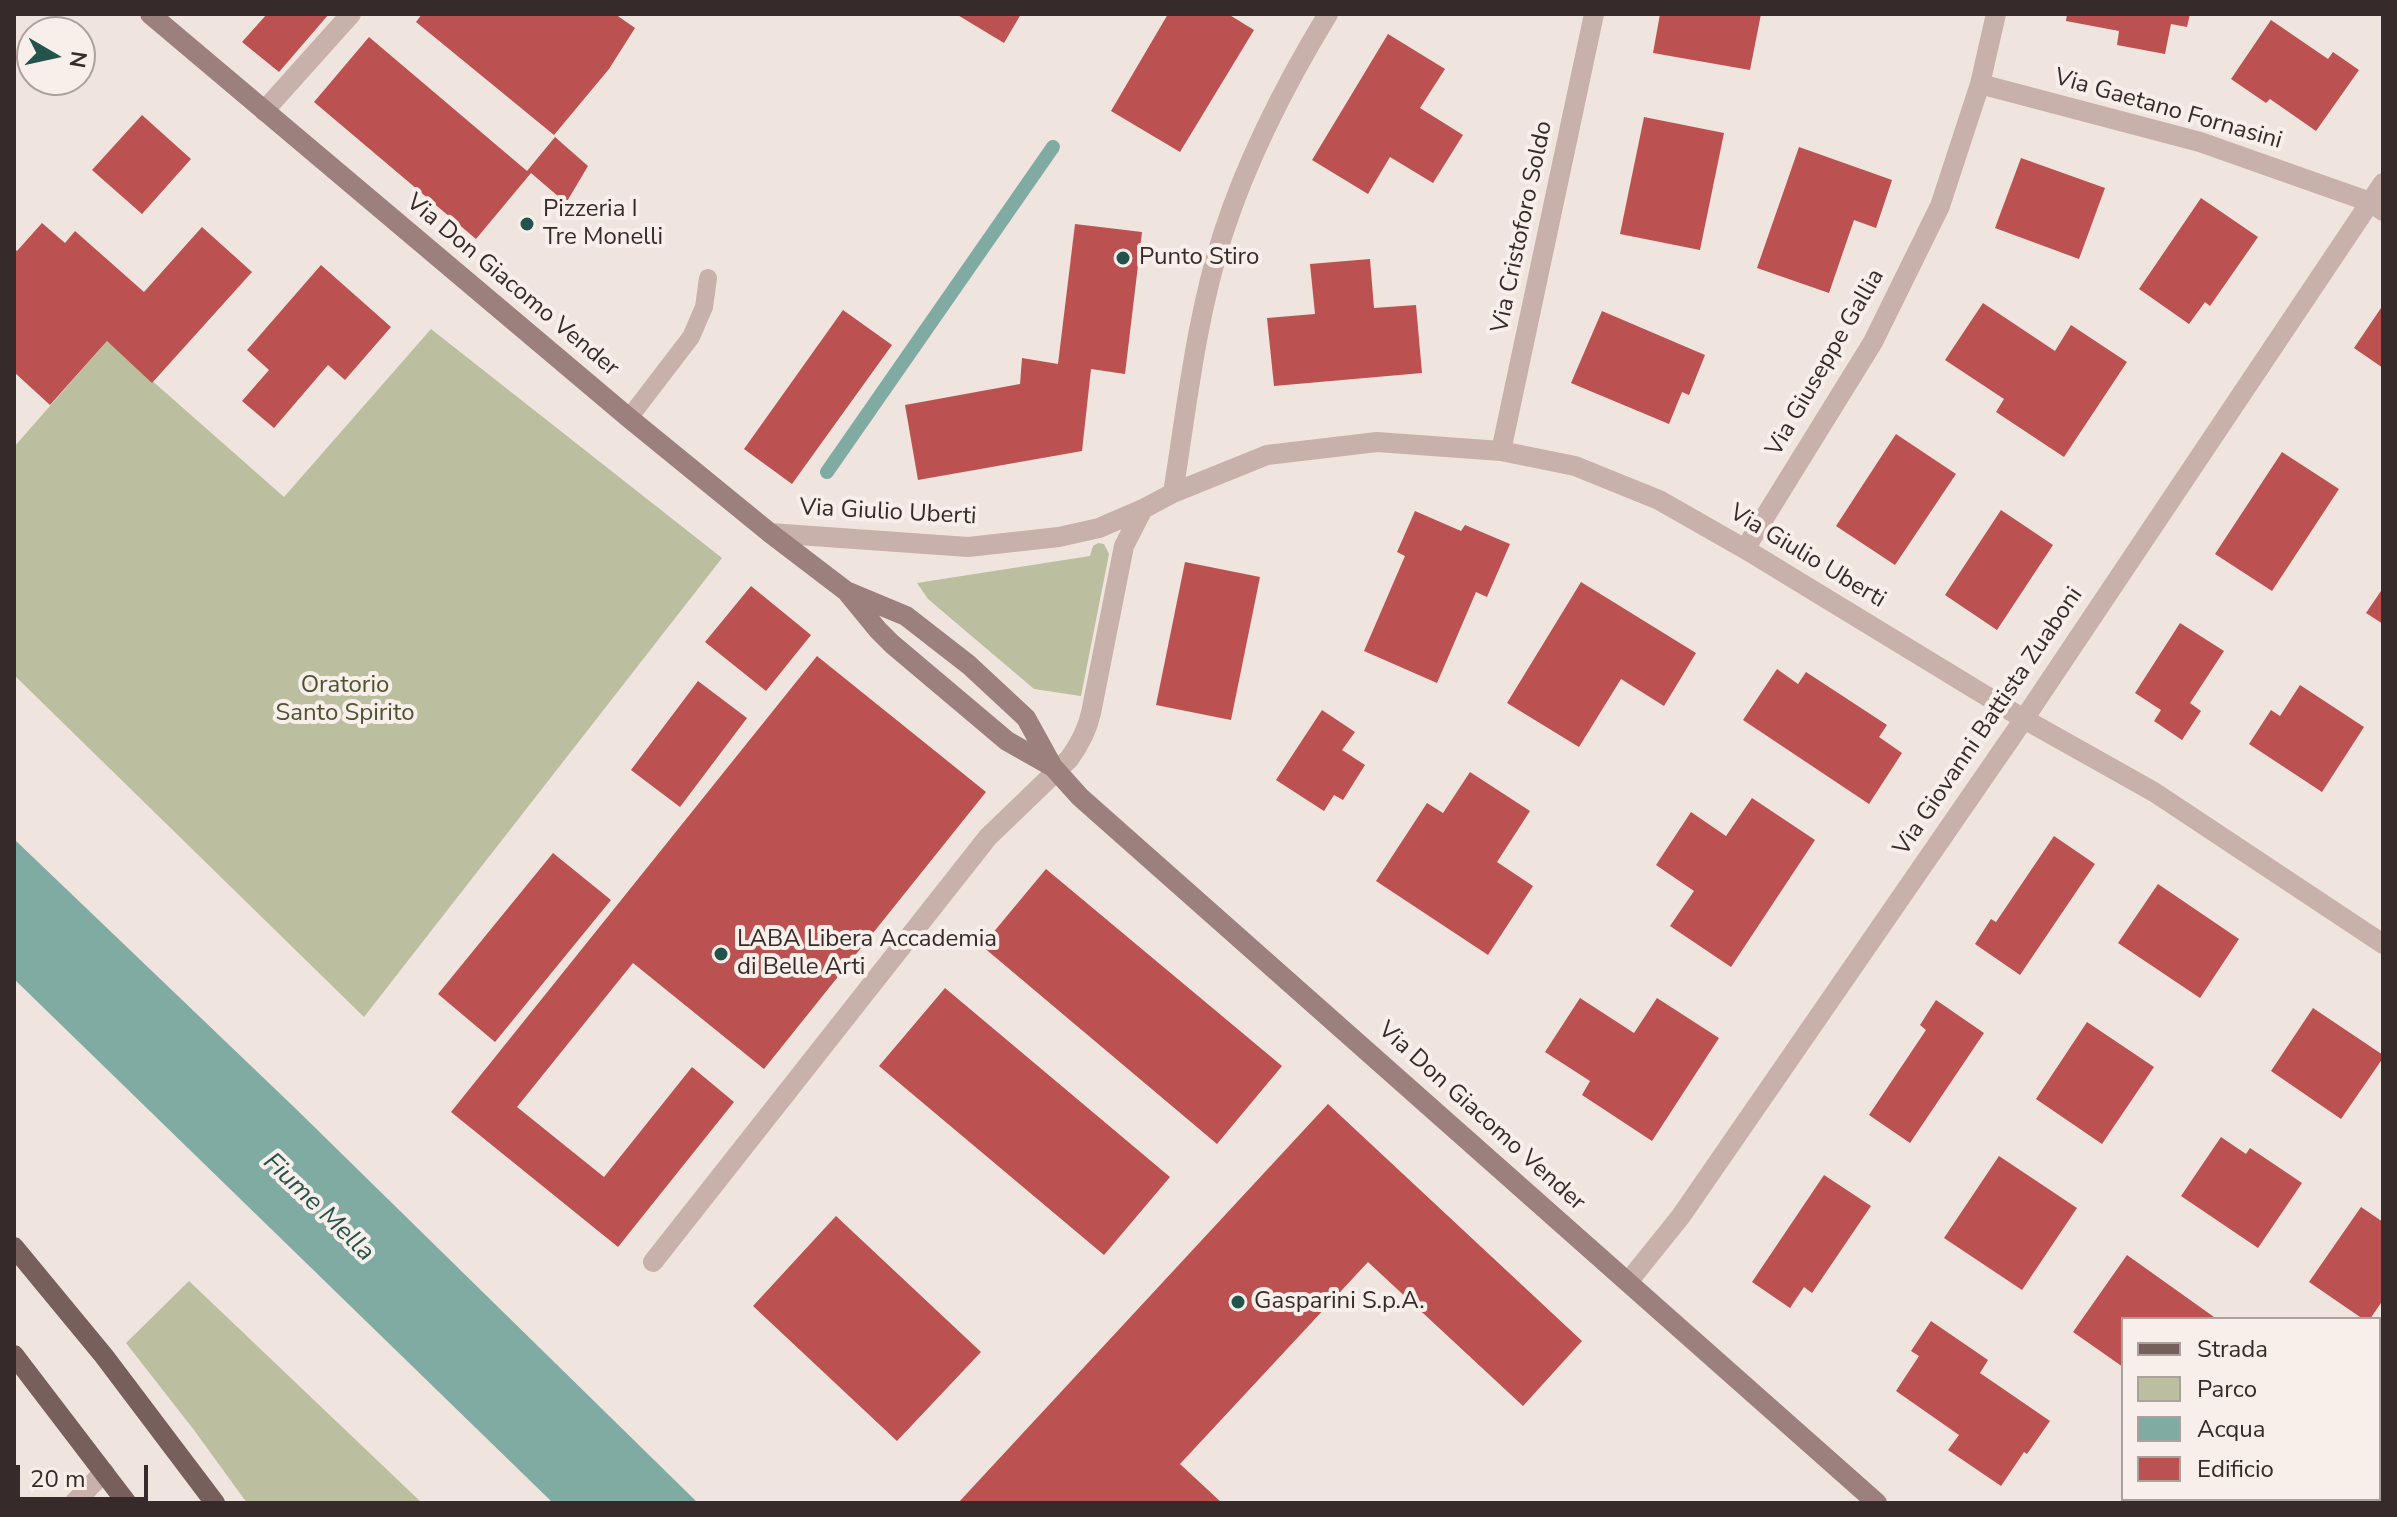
<!DOCTYPE html>
<html>
<head>
<meta charset="utf-8">
<style>
  body { margin:0 }
  #map { position:relative; width:2397px; height:1517px; overflow:hidden; background:#f0e4de; font-family:"Nunito Sans",sans-serif }
  canvas { display:block }
  .frame { position:absolute; inset:0; border:16px solid #362b2a; pointer-events:none }
  .legend { position:absolute; left:2121px; top:1317px; width:260px; height:184px; box-sizing:border-box; background:#f8efea; border:2px solid #aaa19d; margin:0; padding:10px 14px; list-style:none; font-size:24px; color:#362b2a }
  .legend li { display:flex; align-items:center; gap:16px; height:40px }
  .legend b { width:40px; border:2px solid #aaa19d }
  .north { position:absolute; left:16px; top:16px; width:80px; height:80px; box-sizing:border-box; background:#f8efea; border:2px solid #aaa19d; border-radius:50%; rotate:99deg; font-size:22px; font-weight:700; line-height:32px; text-align:center; color:#362b2a }
  .north::after { content:''; display:block; margin:auto; width:28px; height:36px; background:#23544c; clip-path:polygon(50% 0,100% 100%,50% 72%,0 100%) }
  .scale { position:absolute; left:16px; top:1465px; width:132px; height:36px; box-sizing:border-box; border:4px solid #362b2a; border-top:0; padding-left:10px; font-size:24px; line-height:28px; white-space:nowrap; color:#362b2a; -webkit-text-stroke:6px #f8efea; paint-order:stroke }
</style>
</head>
<body>
<div id="map">
<canvas width="2397" height="1517"></canvas>
<div class="frame"></div>
<ul class="legend">
<li><b style="height:10px;background:#775f5c"></b>Strada</li>
<li><b style="height:22px;background:#bbbe9f"></b>Parco</li>
<li><b style="height:22px;background:#80aba3"></b>Acqua</li>
<li><b style="height:22px;background:#bb5251"></b>Edificio</li>
</ul>
<div class="north">N</div>
<div class="scale">20 m</div>
</div>
<script>
const ctx = document.querySelector('canvas').getContext('2d');
ctx.lineJoin = 'round';
function fill(path, color) {
  ctx.fillStyle = color;
  ctx.fill(path, 'evenodd');
}
function trace(path, color, width, dash) {
  ctx.strokeStyle = color;
  ctx.lineWidth = width;
  ctx.lineCap = dash ? 'butt' : 'round';
  ctx.setLineDash(dash || []);
  ctx.stroke(path);
}
function drawText(font, color, halo, rows, align = 'center') {
  ctx.font = font + ' "Nunito Sans",sans-serif';
  ctx.lineWidth = 8;
  ctx.setLineDash([]);
  ctx.textBaseline = 'middle';
  ctx.strokeStyle = halo;
  ctx.fillStyle = color;
  for (const [text, x, y, turn = 0] of rows) {
    ctx.save();
    ctx.translate(x, y);
    ctx.rotate((+turn || 0) * Math.PI / 180);
    ctx.textAlign = isNaN(turn) ? turn : align;
    if (halo) ctx.strokeText(text, 0, 0);
    ctx.fillText(text, 0, 0);
    ctx.restore();
  }
}
const green = new Path2D(`
  M431 329 722 558 364 1017 14 675V447L107 341 284 497Z
  M1098 543 1104 544 1109 554 1081 696 1034 689 928 599 917 583 1090 556 1093 546Z
  M189 1281 422 1503H247L194 1430 126 1343Z`);
const water = new Path2D(`
  M14 839 295 1108 698 1503H553L14 979Z`);
const stream = new Path2D(`
  M827 472 1053 147`);
const building = new Path2D(`
  M267 14H329L279 72 242 42Z
  M422 14H615L635 28 609 69 554 135 416 22Z
  M956 14H1021L1004 43Z
  M1168 14H1228L1254 30 1180 152 1111 111Z
  M1660 14H1761L1750 70 1653 53Z
  M2067 14H2190L2187 27 2171 24 2165 54 2117 45 2119 31 2066 21Z
  M2271 20 2328 59 2333 52 2359 70 2316 131 2270 99 2266 103 2231 79Z
  M1388 34 1445 69 1420 108 1463 135 1433 183 1390 157 1368 194 1312 160Z
  M369 37 527 171 555 137 588 166 566 203 531 173 476 239 314 102Z
  M142 115 191 159 142 214 92 170Z
  M1644 117 1724 133 1700 250 1620 234Z
  M1799 147 1892 180 1876 228 1854 220 1829 293 1757 268Z
  M2021 158 2105 188 2079 259 1995 228Z
  M2201 198 2258 237 2210 306 2205 302 2189 324 2139 289Z
  M42 223 65 243 75 231 144 292 202 227 252 272 152 383 107 341 50 405 14 372V248L17 251Z
  M1075 224 1142 232 1125 374 1091 369 1082 451 918 480 905 405 1020 384 1022 358 1058 364Z
  M1370 259 1374 308 1416 305 1422 373 1274 386 1267 318 1315 314 1310 264Z
  M321 265 391 327 345 380 328 365 274 428 242 401 269 370 247 350Z
  M1983 303 2055 351 2071 325 2127 362 2064 457 1996 412 2004 399 1945 360Z
  M2383 305V368L2354 348Z
  M843 310 892 345 792 484 744 449Z
  M1602 311 1705 355 1689 395 1682 392 1669 424 1571 383Z
  M1896 434 1956 474 1895 565 1836 526Z
  M2282 452 2339 489 2272 591 2215 554Z
  M2001 510 2053 545 1997 630 1945 595Z
  M1415 511 1461 531 1465 525 1510 544 1487 597 1476 592 1437 683 1364 651 1405 556 1397 552Z
  M1185 562 1260 577 1231 720 1156 705Z
  M1581 582 1696 653 1664 706 1621 679 1579 747 1507 703Z
  M751 586 811 635 766 691 705 642Z
  M2383 588V624L2366 613Z
  M2180 623 2224 651 2190 703 2201 711 2182 740 2154 721 2161 710 2135 693Z
  M817 656 986 792 764 1069 633 963 517 1107 604 1177 692 1067 734 1102 618 1247 451 1112Z
  M1777 669 1798 684 1806 672 1887 725 1879 737 1902 753 1869 804 1743 720Z
  M698 681 747 718 680 807 631 770Z
  M2300 685 2364 727 2322 792 2249 744 2271 710 2280 716Z
  M1322 710 1355 732 1342 750 1365 765 1343 800 1334 795 1324 811 1276 780Z
  M1470 772 1530 811 1497 862 1533 886 1488 955 1376 881 1427 803 1443 813Z
  M1752 798 1815 840 1731 967 1670 926 1694 891 1656 865 1691 812 1726 836Z
  M2054 836 2095 864 2020 975 1975 944 1991 919 1996 922Z
  M553 853 611 900 495 1042 438 994Z
  M1046 869 1282 1066 1217 1144 982 946Z
  M2158 884 2239 939 2200 998 2118 943Z
  M945 988 1170 1177 1104 1255 879 1066Z
  M1580 998 1634 1033 1657 998 1719 1038 1652 1141 1582 1095 1590 1081 1545 1052Z
  M1936 1000 1984 1033 1910 1143 1869 1115 1926 1030 1920 1025Z
  M2313 1008 2383 1055V1058L2341 1119 2271 1071Z
  M2087 1022 2154 1067 2102 1144 2036 1099Z
  M1328 1104 1582 1341 1523 1406 1368 1262 1180 1464 1222 1503H958Z
  M2221 1137 2246 1154 2250 1148 2302 1183 2258 1248 2181 1196Z
  M1999 1156 2077 1208 2022 1290 1944 1238Z
  M1824 1175 1871 1206 1812 1293 1804 1287 1790 1308 1752 1282Z
  M2361 1207 2383 1222V1300L2370 1319H2363L2309 1282Z
  M836 1216 981 1352 897 1441 753 1306Z
  M2127 1255 2214 1317 2212 1319H2123V1367L2073 1332Z
  M1931 1321 1988 1360 1980 1373 2050 1421 2027 1454 2024 1452 2001 1486 1948 1450 1959 1435 1896 1391 1919 1356 1911 1351Z
  M2383 1453V1503H2349L2352 1499H2379V1459Z
  M2167 1499H2192L2198 1503H2164Z`);
const lane = new Path2D(`
  M629 418 691 337 704 307 708 278`);
const street = new Path2D(`
  M1980 84 2200 142 2370 202 2383 211
  M264 111 351 14
  M1501 451 1594 14
  M1173 493C1187 406 1196 318 1223 234 1248 157 1286 83 1328 14
  M770 533 968 547 1059 537 1099 528 1143 509 1173 493 1267 455 1377 442 1501 451 1575 466 1659 500 1745 549 2024 719 2154 792 2383 944
  M1745 549 1873 342 1940 206 1980 84 1996 14
  M653 1262 988 837 1069 759C1080 744 1087 731 1091 713L1124 546 1143 509
  M1628 1282 1681 1216 2024 719 2383 183
  M74 1503 104 1472`);
const secondary = new Path2D(`
  M150 14 629 418 770 533 846 591 878 630 892 644 1007 741 1053 767
  M846 591 906 616 969 665 1026 718 1053 767 1080 797 1877 1503`);
const primary = new Path2D(`
  M14 1247 104 1356 215 1503
  M14 1355 127 1503`);
const markers = [
  [527,224,8,"#23544c"],
  [1123,258,8,"#23544c"],
  [721,954,8,"#23544c"],
  [1238,1302,8,"#23544c"]
];
const streetNames = [
  ["Via Gaetano Fornasini",2168,110,16],
  ["Via Cristoforo Soldo",1523,227,-78],
  ["Via Don Giacomo Vender",512,286,40],
  ["Via Giuseppe Gallia",1826,363,-60],
  ["Via Giulio Uberti",888,513,3],
  ["Via Giulio Uberti",1807,557,31],
  ["Via Giovanni Battista Zuaboni",1989,722,-56],
  ["Via Don Giacomo Vender",1481,1117,42]
];
const poiNames = [
  ["Pizzeria I",543,210],
  ["Tre Monelli",543,238],
  ["Punto Stiro",1139,258],
  ["LABA Libera Accademia",737,940],
  ["di Belle Arti",737,968],
  ["Gasparini S.p.A.",1254,1302]
];
const parkNames = [
  ["Oratorio",345,686],
  ["Santo Spirito",345,714]
];
const waterNames = [
  ["Fiume Mella",318,1208,44]
];
fill(green, '#bbbe9f');
fill(water, '#80aba3');
trace(stream, '#80aba3', 14);
fill(building, '#bb5251');
trace(lane, '#c8b1ab', 18);
trace(street, '#c8b1ab', 20);
trace(secondary, '#9b807d', 20);
trace(primary, '#775f5c', 20);
for (const [x, y, r, color] of markers) {
  const dot = new Path2D();
  dot.arc(x, y, r, 0, 2 * Math.PI);
  ctx.fillStyle = color;
  ctx.fill(dot);
  trace(dot, '#f8efea', 3);
}
drawText('24px', '#362b2a', '#f8efea', streetNames);
drawText('24px', '#362b2a', '#f8efea', poiNames, 'left');
drawText('24px', '#4e5230', '#f8efea', parkNames);
drawText('italic 26px', '#23544c', '#f8efea', waterNames);
</script>
</body>
</html>
